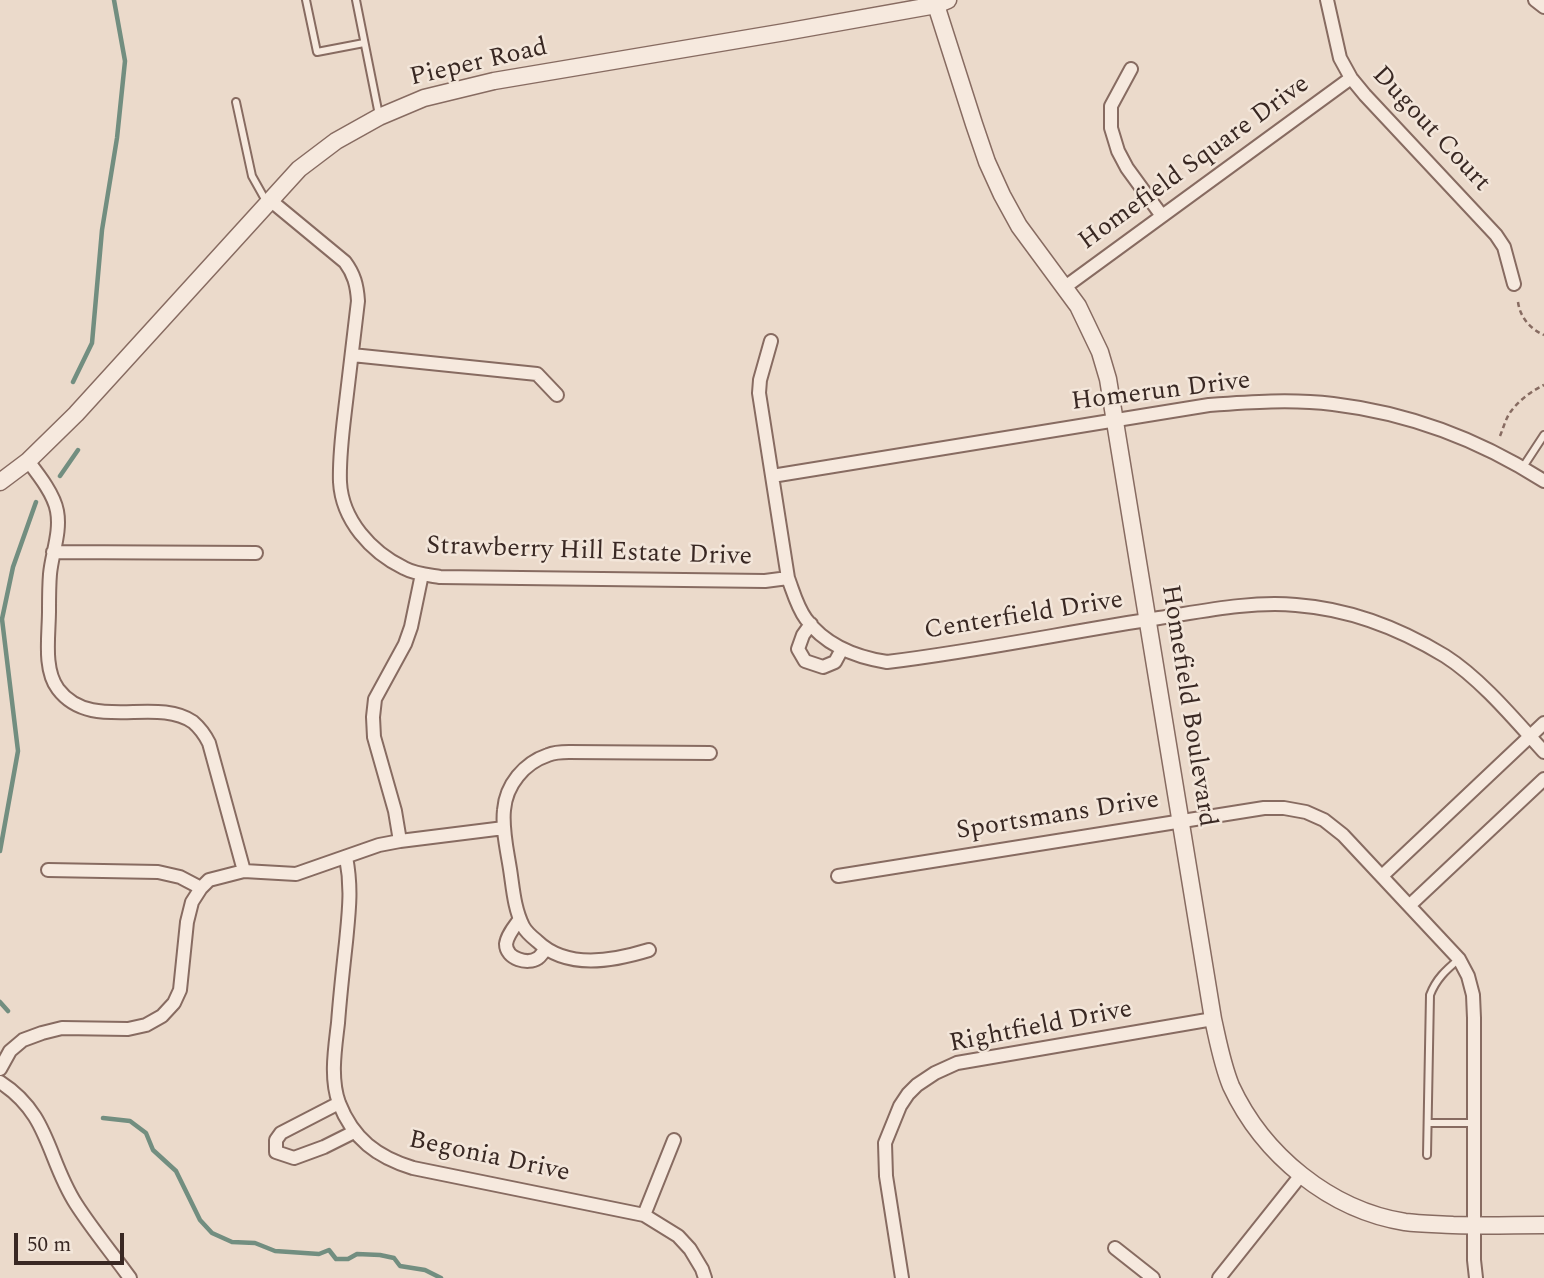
<!DOCTYPE html>
<html>
<head>
<meta charset="utf-8">
<style>
  body { margin:0 }
  #map { position:relative; width:1544px; height:1278px; overflow:hidden; background:#ebdacb; font-family:Spectral,serif }
  canvas { display:block }
  .scale { position:absolute; left:14px; top:1233px; width:110px; height:32px; box-sizing:border-box; border:4px solid #392823; border-top:0; padding-left:9px; font-size:21px; line-height:24px; white-space:nowrap; color:#392823; -webkit-text-stroke:5px #f3e6da; paint-order:stroke }
</style>
</head>
<body>
<div id="map">
<canvas width="1544" height="1278"></canvas>
<div class="scale">50 m</div>
</div>
<script>
const ctx = document.querySelector('canvas').getContext('2d');
ctx.lineJoin = 'round';
function trace(path, color, width, dash) {
  ctx.strokeStyle = color;
  ctx.lineWidth = width;
  ctx.lineCap = dash ? 'butt' : 'round';
  ctx.setLineDash(dash || []);
  ctx.stroke(path);
}
function drawText(font, color, halo, rows, align = 'center') {
  ctx.font = font + ' Spectral,serif';
  ctx.lineWidth = 5;
  ctx.setLineDash([]);
  ctx.textBaseline = 'middle';
  ctx.strokeStyle = halo;
  ctx.fillStyle = color;
  for (const [text, x, y, turn = 0] of rows) {
    ctx.save();
    ctx.translate(x, y);
    ctx.rotate((+turn || 0) * Math.PI / 180);
    ctx.textAlign = isNaN(turn) ? turn : align;
    if (halo) ctx.strokeText(text, 0, 0);
    ctx.fillText(text, 0, 0);
    ctx.restore();
  }
}
const stream = new Path2D(`
  M73 382 92 343 102 230 117 138 125 61 114 0
  M60 476 78 450
  M0 851 18 751 2 619 13 567 36 502
  M0 1002 8 1011
  M103 1118 130 1121 146 1133 153 1150 176 1171 200 1220 212 1233 232 1242 255 1243 275 1251 319 1254 329 1250 336 1259H348L357 1254 380 1255 394 1258 400 1266 425 1270 441 1278`);
const path = new Path2D(`
  M1518 302C1520 317 1530 329 1544 335
  M1500 436C1503 429 1505 421 1509 414 1517 402 1531 391 1544 385`);
const service = new Path2D(`
  M306 0 317 52 364 43
  M356 0 379 115
  M236 102 252 176 266 201
  M1523 467 1544 435
  M1428 1123H1474
  M1427 1155 1430 995C1436 979 1446 970 1459 959`);
const minor = new Path2D(`
  M1327 0 1340 58 1351 78 1365 95 1496 235 1504 247 1514 284
  M1535 0 1544 7
  M1131 69 1111 106V128L1118 151 1127 168 1162 216
  M270 200 345 262C354 274 357 285 358 301 354 334 350 368 346 402 343 428 339 455 340 482 342 520 371 552 404 568 415 574 428 575 440 577L765 581 788 578
  M1065 287 1351 78
  M771 341 760 380 759 393 788 578C793 591 797 607 806 619 825 645 855 657 887 662 978 651 1068 632 1159 618 1204 611 1251 601 1296 605 1350 609 1399 628 1445 656 1481 679 1515 720 1544 752
  M352 355 537 374 557 395
  M28 461C38 474 54 494 57 511 61 532 52 553 50 574 49 586 49 599 49 611 49 635 43 669 58 689 91 733 156 696 193 722 200 728 205 735 209 743L244 871
  M772 476 1209 405C1250 402 1292 399 1333 404 1408 413 1480 440 1544 481
  M53 552 256 553
  M811 624 803 635 798 649 805 661 823 667 835 662 842 649
  M400 841 395 811 374 737 373 717 375 699 405 644 411 627 422 574
  M346 857C352 888 349 911 346 942 343 969 340 996 338 1023 335 1049 330 1078 339 1103 353 1139 377 1157 413 1168L644 1215 678 1236 690 1249 702 1269 705 1278
  M48 870 158 872 180 877 201 888
  M838 876 1264 808H1284L1306 812 1324 820 1343 835 1459 959 1468 976 1473 995 1474 1018V1260L1476 1278
  M1382 876 1544 723
  M1410 905 1544 779
  M520 919C515 926 507 935 506 944 506 959 528 965 538 958 541 956 543 952 546 949
  M649 950C613 961 567 970 537 941 532 937 526 932 523 926 514 908 513 888 510 869 507 850 502 829 504 810 506 785 524 763 548 755 555 752 562 752 569 752L710 753
  M0 1069 10 1051 23 1040 42 1033 62 1028 128 1029 146 1025 162 1016 174 1003 180 990 187 922 192 902 201 888 209 880 244 871 296 874 379 845 400 841 504 828
  M0 1082C50 1114 47 1159 76 1204 92 1229 112 1253 130 1278
  M339 1103 281 1133 276 1140V1152L294 1158 324 1147 354 1132
  M644 1215 674 1140
  M1115 1248 1153 1278
  M902 1278 886 1176 885 1143 900 1106 908 1094 917 1085 935 1073 957 1063 1213 1019
  M1219 1278 1301 1175`);
const tertiary = new Path2D(`
  M936 5 974 124 987 162 1002 195 1019 226 1078 306 1100 352 1108 379 1213 1019C1218 1041 1222 1064 1231 1086 1263 1155 1330 1210 1405 1222 1421 1224 1437 1224 1453 1225 1483 1226 1514 1225 1544 1225
  M0 482 28 461 76 414 299 169 336 141 379 117 424 98 494 81 785 32 936 5 948 0`);
const streetNames = [
  ["Pieper Road",479,64,-13],
  ["Dugout Court",1430,130,47],
  ["Homefield Square Drive",1195,164,-36],
  ["Homerun Drive",1161,393,-7],
  ["Strawberry Hill Estate Drive",589,553,2],
  ["Centerfield Drive",1024,617,-9],
  ["Homefield Boulevard",1187,706,81],
  ["Sportsmans Drive",1058,817,-9],
  ["Rightfield Drive",1041,1028,-11],
  ["Begonia Drive",489,1158,12]
];
trace(stream, '#728e80', 4.5);
trace(service, '#876b61', 10);
trace(minor, '#876b61', 16);
trace(tertiary, '#876b61', 19);
trace(path, '#876b61', 2.5, [5, 3.5]);
trace(service, '#f6e9de', 6);
trace(minor, '#f6e9de', 12);
trace(tertiary, '#f6e9de', 16);
drawText('26px', '#392823', '#f3e6da', streetNames);
</script>
</body>
</html>
